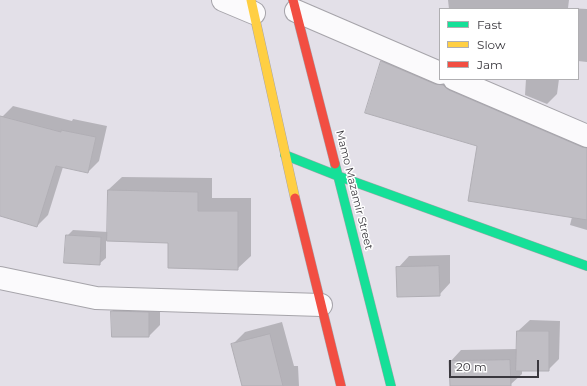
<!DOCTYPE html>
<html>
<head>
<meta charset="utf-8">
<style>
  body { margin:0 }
  #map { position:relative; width:587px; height:386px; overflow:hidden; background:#e3e0e8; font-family:Montserrat,sans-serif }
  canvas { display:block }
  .legend { position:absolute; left:439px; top:8px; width:140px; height:72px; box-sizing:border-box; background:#fff; border:1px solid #b0afb2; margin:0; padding:5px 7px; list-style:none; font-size:12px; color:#3a383e }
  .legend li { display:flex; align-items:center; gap:8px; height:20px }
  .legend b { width:20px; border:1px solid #b0afb2 }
  .scale { position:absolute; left:449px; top:360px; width:90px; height:18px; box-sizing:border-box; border:2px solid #3a383e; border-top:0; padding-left:5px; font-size:12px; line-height:14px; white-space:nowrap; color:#3a383e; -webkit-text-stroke:3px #fff; paint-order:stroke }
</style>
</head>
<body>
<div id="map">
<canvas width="587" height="386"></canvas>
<ul class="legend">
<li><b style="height:5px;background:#16e098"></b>Fast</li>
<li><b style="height:5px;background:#ffcf43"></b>Slow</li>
<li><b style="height:5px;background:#f24e42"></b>Jam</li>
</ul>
<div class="scale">20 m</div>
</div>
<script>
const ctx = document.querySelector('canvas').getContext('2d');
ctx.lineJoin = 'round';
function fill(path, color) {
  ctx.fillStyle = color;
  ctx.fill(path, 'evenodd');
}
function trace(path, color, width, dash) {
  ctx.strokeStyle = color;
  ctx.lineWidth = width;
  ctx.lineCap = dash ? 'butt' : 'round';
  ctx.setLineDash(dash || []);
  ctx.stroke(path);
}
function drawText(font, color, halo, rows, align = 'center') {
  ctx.font = font + ' Montserrat,sans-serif';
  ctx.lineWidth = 3;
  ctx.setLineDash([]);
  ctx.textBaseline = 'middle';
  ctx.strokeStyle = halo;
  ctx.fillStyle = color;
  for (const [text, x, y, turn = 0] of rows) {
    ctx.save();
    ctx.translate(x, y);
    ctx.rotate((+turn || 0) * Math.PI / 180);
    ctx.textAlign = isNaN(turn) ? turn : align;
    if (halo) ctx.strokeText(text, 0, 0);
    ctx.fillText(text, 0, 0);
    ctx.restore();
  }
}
const shadow = new Path2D(`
  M448 0H569L568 8 587 9V62L578 61V9H449Z
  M397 46 440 79 587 127V230L570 225 572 217 478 146 382 62Z
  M526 79H559L557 94 547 104 525 95Z
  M13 106 72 121 73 119 107 126 99 161 88 172 63 167 48 215 37 226 0 215V125L2 117Z
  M122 177 212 178V198H251V256L237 269 169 242 106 240V258L99 264 67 236 73 230 108 232V190Z
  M450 255V283L439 295 398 268 409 256Z
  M123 300 160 301V325L149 336 112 311Z
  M530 320 560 321 559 359 548 370H522V374L511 384V386H451L450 362 461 350 518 349V331Z
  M282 322 294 366H298L299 386H243L232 345 245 332Z`);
const building = new Path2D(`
  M381 61 435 84 443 85 449 90 582 147 587 148V220L468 201 477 146 365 113Z
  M0 116 61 132V130L96 137 88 173 56 166 37 227 0 216Z
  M108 190 198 192V211H238V270L168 268V243L107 241Z
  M66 235 101 237 100 265 64 263Z
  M439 266 440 296 397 297 396 267Z
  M111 311 149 312V337H112Z
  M517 331H549V371H516Z
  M270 334 283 386H242L231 344Z
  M510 360 511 386H450L449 361Z`);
const street = new Path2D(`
  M223 0 254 13
  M296 11 440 73
  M454 79 587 136
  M0 278 96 298 321 305`);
const fast = new Path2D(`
  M285 155 338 176 587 266
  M335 164 391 386`);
const slow = new Path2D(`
  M251 0 295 198`);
const jam = new Path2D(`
  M293 0 335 164
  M295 198 341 386`);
const streetNames = [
  ["Mamo Mazamir Street",354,190,76]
];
fill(shadow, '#0003');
fill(building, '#c0bec4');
trace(building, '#b0aeb4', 1);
trace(street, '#a6a4aa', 24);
trace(fast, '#a6a4aa', 10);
trace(slow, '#a6a4aa', 10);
trace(jam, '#a6a4aa', 10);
trace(street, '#fbfafc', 22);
trace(fast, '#16e098', 9);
trace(slow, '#ffcf43', 9);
trace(jam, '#f24e42', 9);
drawText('11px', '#3a383e', '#fff', streetNames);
</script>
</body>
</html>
